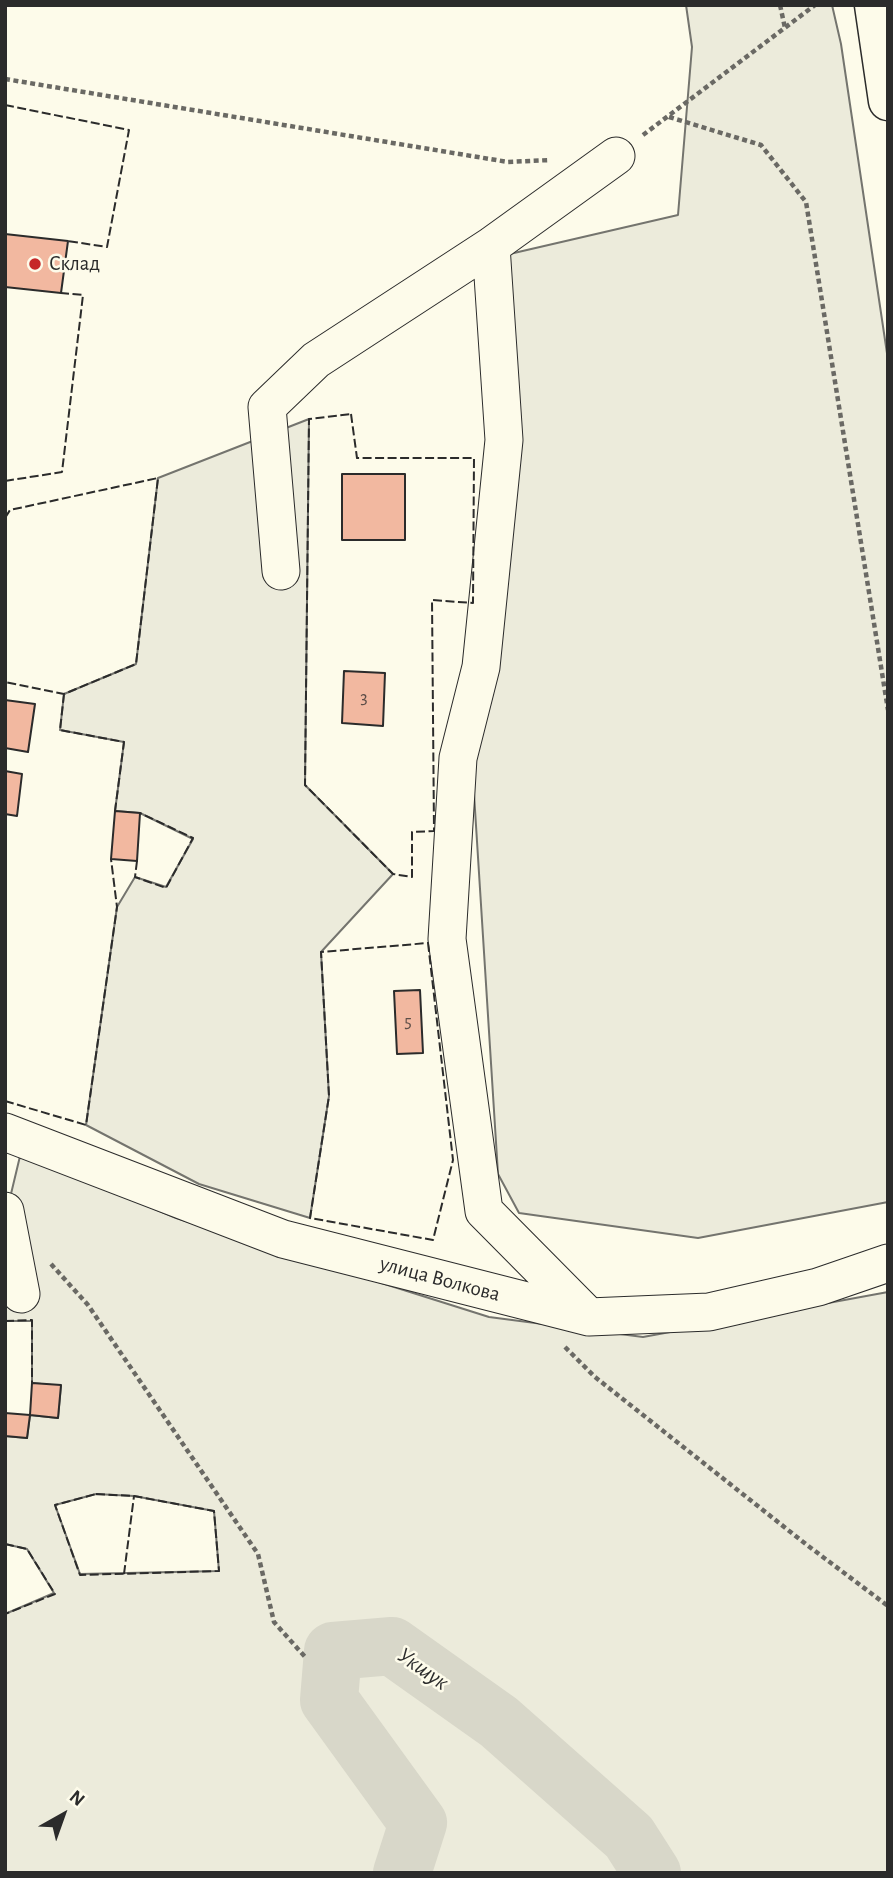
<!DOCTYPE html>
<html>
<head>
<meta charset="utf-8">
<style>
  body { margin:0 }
  #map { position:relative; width:893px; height:1878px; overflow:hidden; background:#fdfbea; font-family:"Alegreya Sans",sans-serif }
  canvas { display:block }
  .frame { position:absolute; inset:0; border:7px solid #2b2b2b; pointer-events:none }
  .north { position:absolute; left:28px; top:1780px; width:70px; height:70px; -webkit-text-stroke:5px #fdfbea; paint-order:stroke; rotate:40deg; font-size:19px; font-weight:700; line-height:28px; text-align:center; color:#2b2b2b }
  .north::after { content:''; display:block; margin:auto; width:24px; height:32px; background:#2b2b2b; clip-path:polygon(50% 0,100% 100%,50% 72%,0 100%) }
</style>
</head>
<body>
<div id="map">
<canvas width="893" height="1878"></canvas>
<div class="frame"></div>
<div class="north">N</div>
</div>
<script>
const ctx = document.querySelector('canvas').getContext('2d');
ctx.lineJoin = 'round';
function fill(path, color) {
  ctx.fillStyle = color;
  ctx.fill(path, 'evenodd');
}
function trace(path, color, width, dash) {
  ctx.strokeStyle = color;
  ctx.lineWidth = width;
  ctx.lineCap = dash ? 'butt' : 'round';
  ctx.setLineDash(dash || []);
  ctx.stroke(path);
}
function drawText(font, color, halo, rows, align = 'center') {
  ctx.font = font + ' "Alegreya Sans",sans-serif';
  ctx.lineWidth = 5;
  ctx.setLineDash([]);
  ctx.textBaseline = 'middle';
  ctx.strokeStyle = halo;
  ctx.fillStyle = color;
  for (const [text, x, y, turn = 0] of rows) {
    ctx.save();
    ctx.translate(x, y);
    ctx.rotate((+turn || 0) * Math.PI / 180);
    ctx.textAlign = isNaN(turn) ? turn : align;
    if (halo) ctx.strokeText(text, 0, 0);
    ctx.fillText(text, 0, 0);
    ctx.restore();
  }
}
const green = new Path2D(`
  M686 5H832L841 44 888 360V1202L698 1238 519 1213 498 1174 473 778 501 256 678 215 692 47Z
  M309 419 305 785 393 874 321 952 329 1096 310 1218 199 1184 86 1125 117 907 135 877 166 887 193 839 140 813 115 811 124 742 60 730 64 694 136 664 158 478Z
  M21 1152 176 1218 489 1317 643 1337 888 1292V1873H5V1614L54 1593 27 1549 5 1544V1436L27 1438 30 1415 58 1418 61 1386 32 1383V1321H5V1219ZM96 1494 134 1496 214 1511 219 1571 80 1574 55 1505Z`);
const river = new Path2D(`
  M402 1873 418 1823 329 1700 333 1651 392 1646 499 1722 629 1837 652 1873`);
const building = new Path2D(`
  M5 234 68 241 61 293 5 287Z
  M342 474H405V540H342Z
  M344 671 385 673 383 726 342 723Z
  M5 700 35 704 28 752 5 748Z
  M5 771 22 774 17 816 5 814Z
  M115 811 140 813 137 861 111 859Z
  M420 990 423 1053 397 1054 394 991Z
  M32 1383 61 1385 58 1418 30 1415Z
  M5 1413 30 1415 27 1438 5 1436Z`);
const path = new Path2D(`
  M780 5 785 28
  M5 79 508 162 550 160
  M669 117 761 145 806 202 888 710
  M643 135 815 5
  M51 1264 88 1305 258 1554 274 1622 306 1658
  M565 1347 595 1377 807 1545 888 1606`);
const minor = new Path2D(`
  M281 571 267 407 316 360 491 246
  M5 1132 283 1239 589 1317 709 1312 818 1287 888 1263
  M5 1211 21 1294
  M589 1317 484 1211 447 939 458 758 481 667 504 440 491 246 616 156`);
const major = new Path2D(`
  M874 5 888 101`);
const fence = new Path2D(`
  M5 105 129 130 107 247 68 241
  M351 414 357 458H474L473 603 432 600 434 831 412 832V877L393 874 305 785 309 419Z
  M5 481 62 472 83 295 61 293
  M5 518 10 510 158 478 136 664 64 694 5 682
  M64 694 60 730 124 742 115 811
  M137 861 135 877 166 888 193 838 140 813
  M428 943 453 1160 433 1240 310 1218 329 1096 321 952Z
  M5 1101 86 1125 117 907 111 859
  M5 1321 32 1320V1383
  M96 1494 134 1496 214 1511 219 1571 80 1575 55 1505Z
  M5 1544 27 1549 55 1594 5 1614
  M124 1574 134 1496`);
const markers = [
  [35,264,7,"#c62828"]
];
const numberNames = [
  ["3",364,698],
  ["5",408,1022]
];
const poiNames = [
  ["Склад",49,264]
];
const streetNames = [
  ["улица Волкова",440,1279,15]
];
const waterNames = [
  ["Укшук",423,1669,35]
];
fill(green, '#ecebdb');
trace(green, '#74746e', 2);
trace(river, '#d8d7c9', 58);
fill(building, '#f2b8a0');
trace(building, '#2b2b2b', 2);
trace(minor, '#2b2b2b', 39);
trace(major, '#2b2b2b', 41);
trace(path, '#6a6964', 4.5, [5, 3.5]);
trace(minor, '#fdfbea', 37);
trace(major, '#fdfbea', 38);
trace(fence, '#2b2b2b', 2, [9, 3.5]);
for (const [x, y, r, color] of markers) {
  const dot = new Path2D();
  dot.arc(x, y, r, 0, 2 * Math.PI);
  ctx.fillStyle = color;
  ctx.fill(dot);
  trace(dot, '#fdfbea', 2.5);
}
drawText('18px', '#5d4e48', null, numberNames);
drawText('21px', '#2b2b2b', '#fdfbea', poiNames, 'left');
drawText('21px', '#2b2b2b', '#fdfbea', streetNames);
drawText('italic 23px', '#2b2b2b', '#fdfbea', waterNames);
</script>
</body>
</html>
